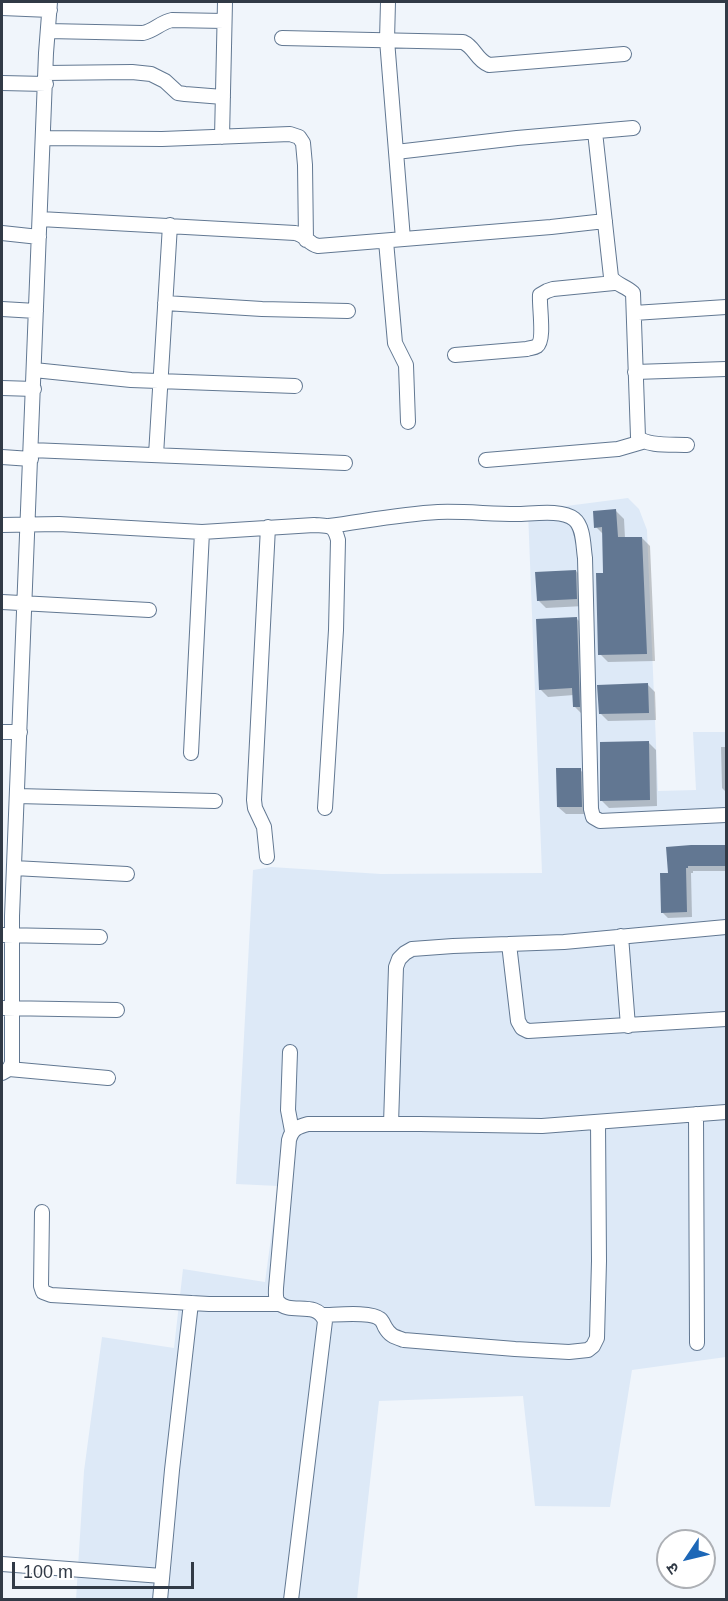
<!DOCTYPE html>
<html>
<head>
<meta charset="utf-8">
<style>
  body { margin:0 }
  #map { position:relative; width:728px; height:1601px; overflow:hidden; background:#f0f5fb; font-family:Arial,"Noto Sans Devanagari",sans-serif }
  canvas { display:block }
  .frame { position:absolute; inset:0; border:3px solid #313a46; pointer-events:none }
  .north { position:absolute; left:656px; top:1529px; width:60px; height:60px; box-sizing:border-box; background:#fff; border:2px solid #adb0b5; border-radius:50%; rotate:235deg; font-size:16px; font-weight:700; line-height:24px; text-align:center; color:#313a46 }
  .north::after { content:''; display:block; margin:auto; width:21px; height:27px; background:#1d67b7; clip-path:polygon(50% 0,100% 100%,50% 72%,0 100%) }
  .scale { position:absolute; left:12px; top:1562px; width:182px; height:27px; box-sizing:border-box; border:3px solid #313a46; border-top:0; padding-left:8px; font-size:18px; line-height:21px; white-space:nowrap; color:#313a46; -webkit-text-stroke:4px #fff; paint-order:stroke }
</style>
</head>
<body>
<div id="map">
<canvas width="728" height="1601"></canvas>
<div class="frame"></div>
<div class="north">उ</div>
<div class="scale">100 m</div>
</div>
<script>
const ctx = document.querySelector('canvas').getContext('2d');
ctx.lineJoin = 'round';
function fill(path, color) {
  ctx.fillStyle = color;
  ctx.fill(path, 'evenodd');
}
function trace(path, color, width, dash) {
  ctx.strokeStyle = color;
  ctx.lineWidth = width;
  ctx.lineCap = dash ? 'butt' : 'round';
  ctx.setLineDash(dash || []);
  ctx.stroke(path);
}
const built = new Path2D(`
  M628 498 639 509 647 530 658 791 696 790 693 732H726V1357L632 1370 610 1507 535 1506 523 1396 379 1401 357 1599 76 1600 84 1471 102 1337 174 1348 183 1269 265 1282 278 1186 236 1184 253 870 271 867 381 874 542 873 528 511Z`);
const shadow = new Path2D(`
  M616 511 624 519 625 538H642L650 546 655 661 608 662 600 654 605 574 604 535 596 527Z
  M576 571 583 578 584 606 546 608 538 600Z
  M577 619 584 626 582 714 575 707 574 695 548 697 540 689Z
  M648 685 655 692 656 720 608 721 600 713Z
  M648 742 656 750 657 806 609 808 601 800Z
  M721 747H726V792L722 788Z
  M580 770 588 777 589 814H566L558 807Z
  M726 845V871H693V873H691L692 917 668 918 662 912 670 874 668 848Z`);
const building = new Path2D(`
  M616 509 618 537H642L647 654 598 655 596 573H603L602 527 594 528 593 511Z
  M576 570 577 599 537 601 535 572Z
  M577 617 580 707H573L572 688 539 690 536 619Z
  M648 683 649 713 599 714 597 685Z
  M649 741 650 800 600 801V742Z
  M556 768H581L582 807H557Z
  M691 845H726V866H688V868H686L687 912 661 913 660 873H668L666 847Z`);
const minor = new Path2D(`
  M388 2 387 40 403 239
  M2 8 50 10
  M48 31 143 33C154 31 161 22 172 20L224 21
  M282 38 463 42C475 47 476 60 489 65L624 54
  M46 73 132 72 151 74 165 81 178 93 185 94 223 97
  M2 83 46 84
  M595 132 611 277C616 285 626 286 633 293L638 437C647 447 674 444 687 445
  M222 137 225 2
  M44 138 162 139 290 134 299 137 303 143 305 165 306 240
  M396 152 517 138 633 128
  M40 219 295 233C306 235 307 243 318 246L551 227 605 221
  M2 233 39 237
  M386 241 395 343 406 365 408 422
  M165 303 262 309 348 311
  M2 309 36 311
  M634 313 726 307
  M455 355 527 349C530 348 534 348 537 346 545 340 539 306 540 295L547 291 553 289 614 283
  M34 370 131 380 295 386
  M635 372 726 369
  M2 388 34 389
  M31 450 345 463
  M156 455 170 225
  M2 457 31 459
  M486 460 618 449 642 442
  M2 525 59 524 202 532 314 525C329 526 334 524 338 540L336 630 325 808
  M329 526C366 521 402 514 438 512 464 511 490 514 516 514 532 514 562 509 574 519 584 527 583 546 585 558L591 809 593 817 600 821 726 815
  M2 602 149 610
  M2 732H20
  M191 753 202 532
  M17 796 215 801
  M267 857 264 827 255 808 254 800 268 527
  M14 868 127 874
  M2 935 100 937
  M621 936 628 1026
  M509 944 518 1021 522 1028 528 1031 726 1019
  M2 1008 117 1010
  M290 1052 288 1110 292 1131
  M9 1069 108 1078
  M2 1073 9 1069 12 1063V916L46 53 50 2
  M696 1114 697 1343
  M391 1124 396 967 399 959 405 953 412 949 453 946 564 942 726 927
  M42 1212 41 1286 43 1292 51 1295 209 1304H279
  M323 1315C335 1315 371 1311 380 1319 382 1320 384 1325 385 1327 390 1336 395 1337 404 1340L515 1349 569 1352 588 1350 593 1346 597 1338 599 1261 598 1122
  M2 1564 162 1576
  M160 1600 172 1470 191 1303
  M291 1600 325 1321C316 1299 290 1316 278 1302 275 1298 276 1293 276 1288L289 1140C292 1129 297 1127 308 1124H420L542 1126 726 1112`);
fill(built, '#dde9f7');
fill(shadow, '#0003');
fill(building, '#627792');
trace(minor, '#627892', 16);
trace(minor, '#fff', 14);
</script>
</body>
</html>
